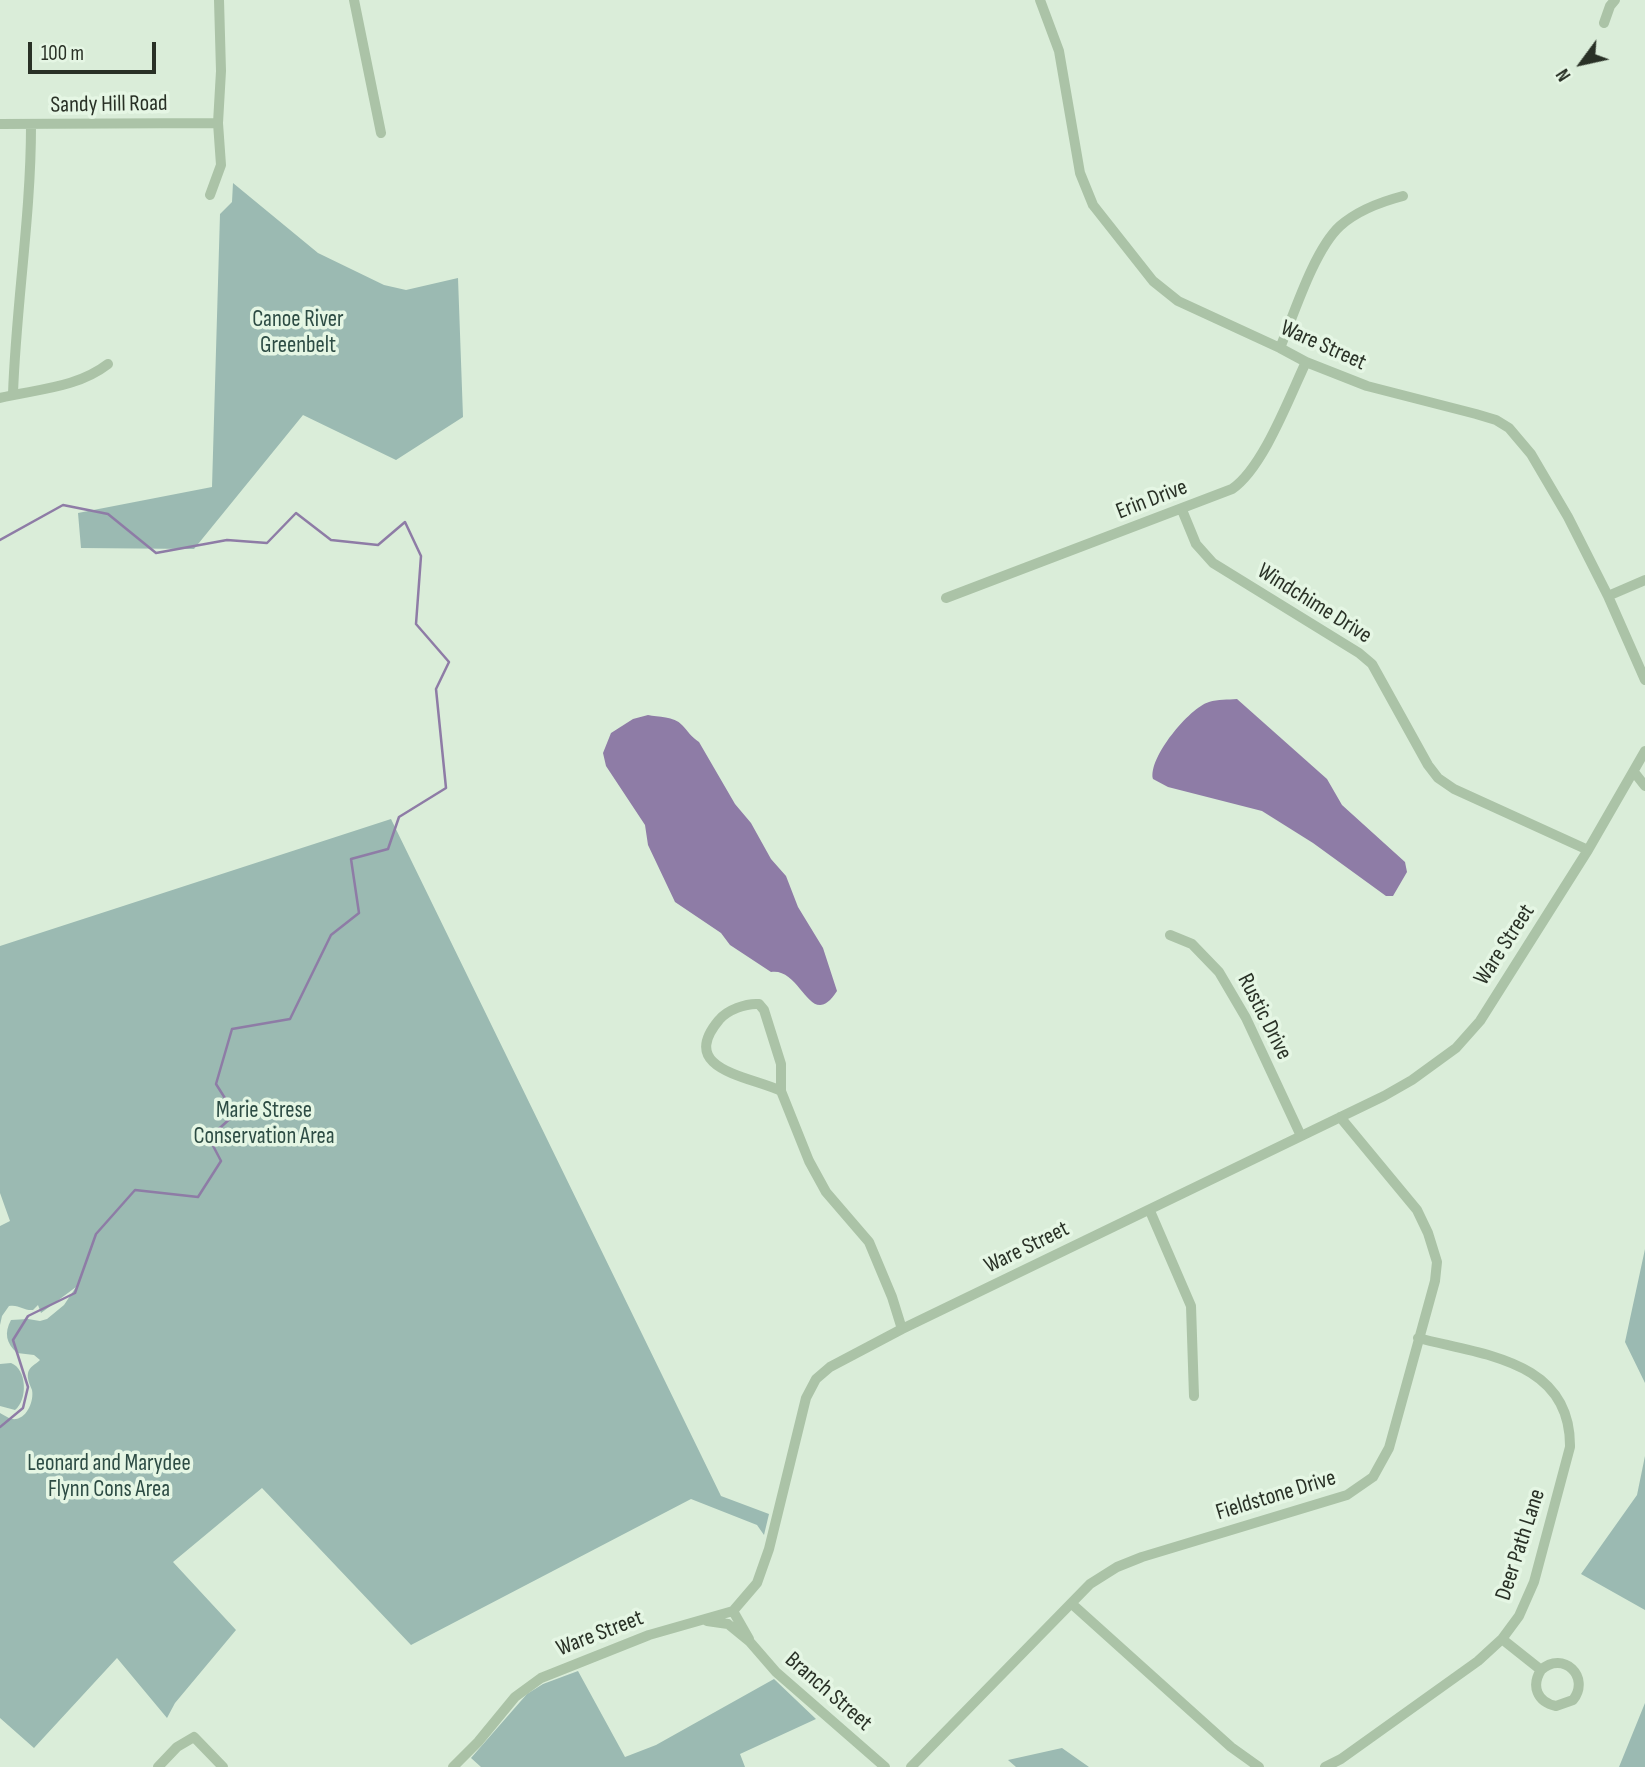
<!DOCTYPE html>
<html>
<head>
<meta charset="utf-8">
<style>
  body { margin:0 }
  #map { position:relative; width:1645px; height:1767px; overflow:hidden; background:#daedd9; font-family:"Sofia Sans Condensed",sans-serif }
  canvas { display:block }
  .north { position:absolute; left:1547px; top:28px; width:70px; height:70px; -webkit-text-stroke:5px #e5f6e4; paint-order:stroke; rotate:237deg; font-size:19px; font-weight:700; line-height:28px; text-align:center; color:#293126 }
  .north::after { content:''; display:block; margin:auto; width:24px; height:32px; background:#293126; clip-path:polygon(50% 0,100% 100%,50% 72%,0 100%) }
  .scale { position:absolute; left:28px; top:42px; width:128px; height:32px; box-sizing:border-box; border:4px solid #293126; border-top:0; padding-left:9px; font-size:21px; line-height:24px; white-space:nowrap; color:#293126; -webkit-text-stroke:5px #e5f6e4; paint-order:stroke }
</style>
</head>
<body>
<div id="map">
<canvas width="1645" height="1767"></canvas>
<div class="north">N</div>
<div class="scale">100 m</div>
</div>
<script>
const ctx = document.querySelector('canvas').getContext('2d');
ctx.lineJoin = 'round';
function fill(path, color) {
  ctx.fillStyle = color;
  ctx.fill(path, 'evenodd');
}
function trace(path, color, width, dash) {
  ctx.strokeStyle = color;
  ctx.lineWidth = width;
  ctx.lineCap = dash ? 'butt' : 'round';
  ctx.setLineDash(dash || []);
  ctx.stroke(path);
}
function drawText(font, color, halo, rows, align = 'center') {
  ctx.font = font + ' "Sofia Sans Condensed",sans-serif';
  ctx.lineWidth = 7;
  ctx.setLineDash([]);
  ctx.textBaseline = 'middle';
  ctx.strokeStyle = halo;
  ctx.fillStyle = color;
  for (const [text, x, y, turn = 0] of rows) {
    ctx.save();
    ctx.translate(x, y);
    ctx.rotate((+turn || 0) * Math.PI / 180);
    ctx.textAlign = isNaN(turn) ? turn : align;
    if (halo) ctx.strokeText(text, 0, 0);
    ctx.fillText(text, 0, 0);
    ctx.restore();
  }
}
const green = new Path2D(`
  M233 183 318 253 384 285 406 290 458 278 463 417 396 460 303 415 194 549 81 548 78 513 212 487 220 214 232 202Z
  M391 819 721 1496 769 1514 764 1535 757 1525 691 1499 411 1645 262 1488 173 1562 236 1630 175 1703 167 1718 117 1658 34 1748 0 1718V1413C5 1416 11 1420 16 1419 28 1417 34 1400 32 1390 30 1385 27 1379 28 1373 29 1367 36 1364 40 1360L34 1355 17 1353C6 1343 4 1333 11 1320L28 1319 40 1321 47 1319 64 1305 76 1287 41 1313 38 1305 33 1310C24 1311 19 1304 9 1306L2 1316 0 1325V1226L10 1221 0 1193V946Z
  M1645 1249V1383L1625 1342Z
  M11 1363C27 1369 28 1400 15 1410L0 1406V1364Z
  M1645 1456V1610L1581 1574 1637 1495Z
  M578 1671 625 1757 656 1745 774 1679 816 1719 740 1754 745 1767H481L471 1758 527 1694 543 1684Z
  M1645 1703V1767H1619Z
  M1062 1748 1089 1767H1016L1008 1760Z`);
const water = new Path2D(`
  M1237 699 1327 779 1342 805 1405 862 1407 872 1393 896H1386L1313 843 1262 811 1168 787 1153 779C1148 758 1189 708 1209 702 1218 699 1228 700 1237 699Z
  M648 715C658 717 674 716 682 725 688 731 691 737 699 742L735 804 751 823 771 859 786 876 798 907 823 948 837 991C810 1033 802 967 771 972L730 945 721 933 675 902 648 845 645 825 606 766 603 753 611 733 633 719Z`);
const stream = new Path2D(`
  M0 540 63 505 108 514 156 553 227 540 267 543 296 513 331 540 378 545 405 522 421 556 416 624 449 662 436 689 446 788 399 817 388 849 351 859 359 913 331 935 290 1019 232 1029 216 1084 235 1114 209 1138 221 1161 198 1197 135 1190 96 1234 75 1293 28 1316 13 1340 28 1387 23 1408 0 1427`);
const minor = new Path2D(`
  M354 0 381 133
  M1040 0 1059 51 1080 173 1093 205 1153 281 1178 301 1280 348 1306 362 1367 386 1476 414 1496 420 1509 428 1531 454 1568 517 1608 596 1645 680
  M1604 23 1610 6 1615 0
  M0 124 218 123
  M210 195 221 165 218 123 221 71 219 0
  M1280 348C1294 314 1314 250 1340 226 1358 210 1380 202 1403 196
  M13 394C16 305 31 216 31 126
  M0 398C37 389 77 388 108 364
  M1182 510 1196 544 1213 563 1359 653 1372 664 1428 765 1438 778 1454 789 1588 850
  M1608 596 1645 580
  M946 598 1232 489C1263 468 1289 398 1306 362
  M1634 772 1645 786
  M1170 935 1192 944 1219 972 1246 1018 1301 1136
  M781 1091C749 1076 677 1070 719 1020 727 1010 746 1003 759 1004L764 1010 781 1064V1091L809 1161 826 1192 869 1242 892 1297 902 1329
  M1150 1211 1191 1306 1194 1396
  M1072 1604 1231 1747 1259 1767
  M733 1611 749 1639
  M707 1621 728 1624 750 1642 776 1672 885 1767
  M1502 1639 1541 1670C1531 1686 1537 1702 1556 1706L1573 1700C1591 1677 1563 1650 1541 1670
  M158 1767 177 1747 194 1737 223 1767
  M453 1767 478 1742 515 1697 541 1678 649 1635 733 1611 757 1583 769 1549 806 1398 816 1379 830 1367 902 1329 1384 1096 1412 1080 1456 1048 1480 1021 1588 850 1645 751
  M911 1767 1090 1584 1117 1567 1142 1557 1347 1495 1373 1477 1389 1448 1435 1281 1437 1262 1428 1233 1417 1210 1340 1117
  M1325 1767 1341 1759 1478 1661 1502 1639 1519 1616 1534 1582 1570 1447C1571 1360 1483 1355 1418 1338`);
const streetNames = [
  ["Sandy Hill Road",109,105,-1],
  ["Ware Street",1323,346,24],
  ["Erin Drive",1152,500,-21],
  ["Windchime Drive",1314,604,32],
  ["Ware Street",1505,945,-57],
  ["Rustic Drive",1264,1017,63],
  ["Ware Street",1027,1248,-26],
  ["Fieldstone Drive",1276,1496,-17],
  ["Deer Path Lane",1521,1545,-72],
  ["Ware Street",600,1634,-21],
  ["Branch Street",828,1692,41]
];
const parkNames = [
  ["Canoe River",298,320],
  ["Greenbelt",298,346],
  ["Marie Strese",264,1111],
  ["Conservation Area",264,1137],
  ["Leonard and Marydee",109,1464],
  ["Flynn Cons Area",109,1490]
];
fill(green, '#9bbab2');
fill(water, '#8e7ca6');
trace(stream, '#8e7ca6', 2.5);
trace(minor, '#abc3a7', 10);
drawText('23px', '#293126', '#e5f6e4', streetNames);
drawText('23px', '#2d4c44', '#e5f6e4', parkNames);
</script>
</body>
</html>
